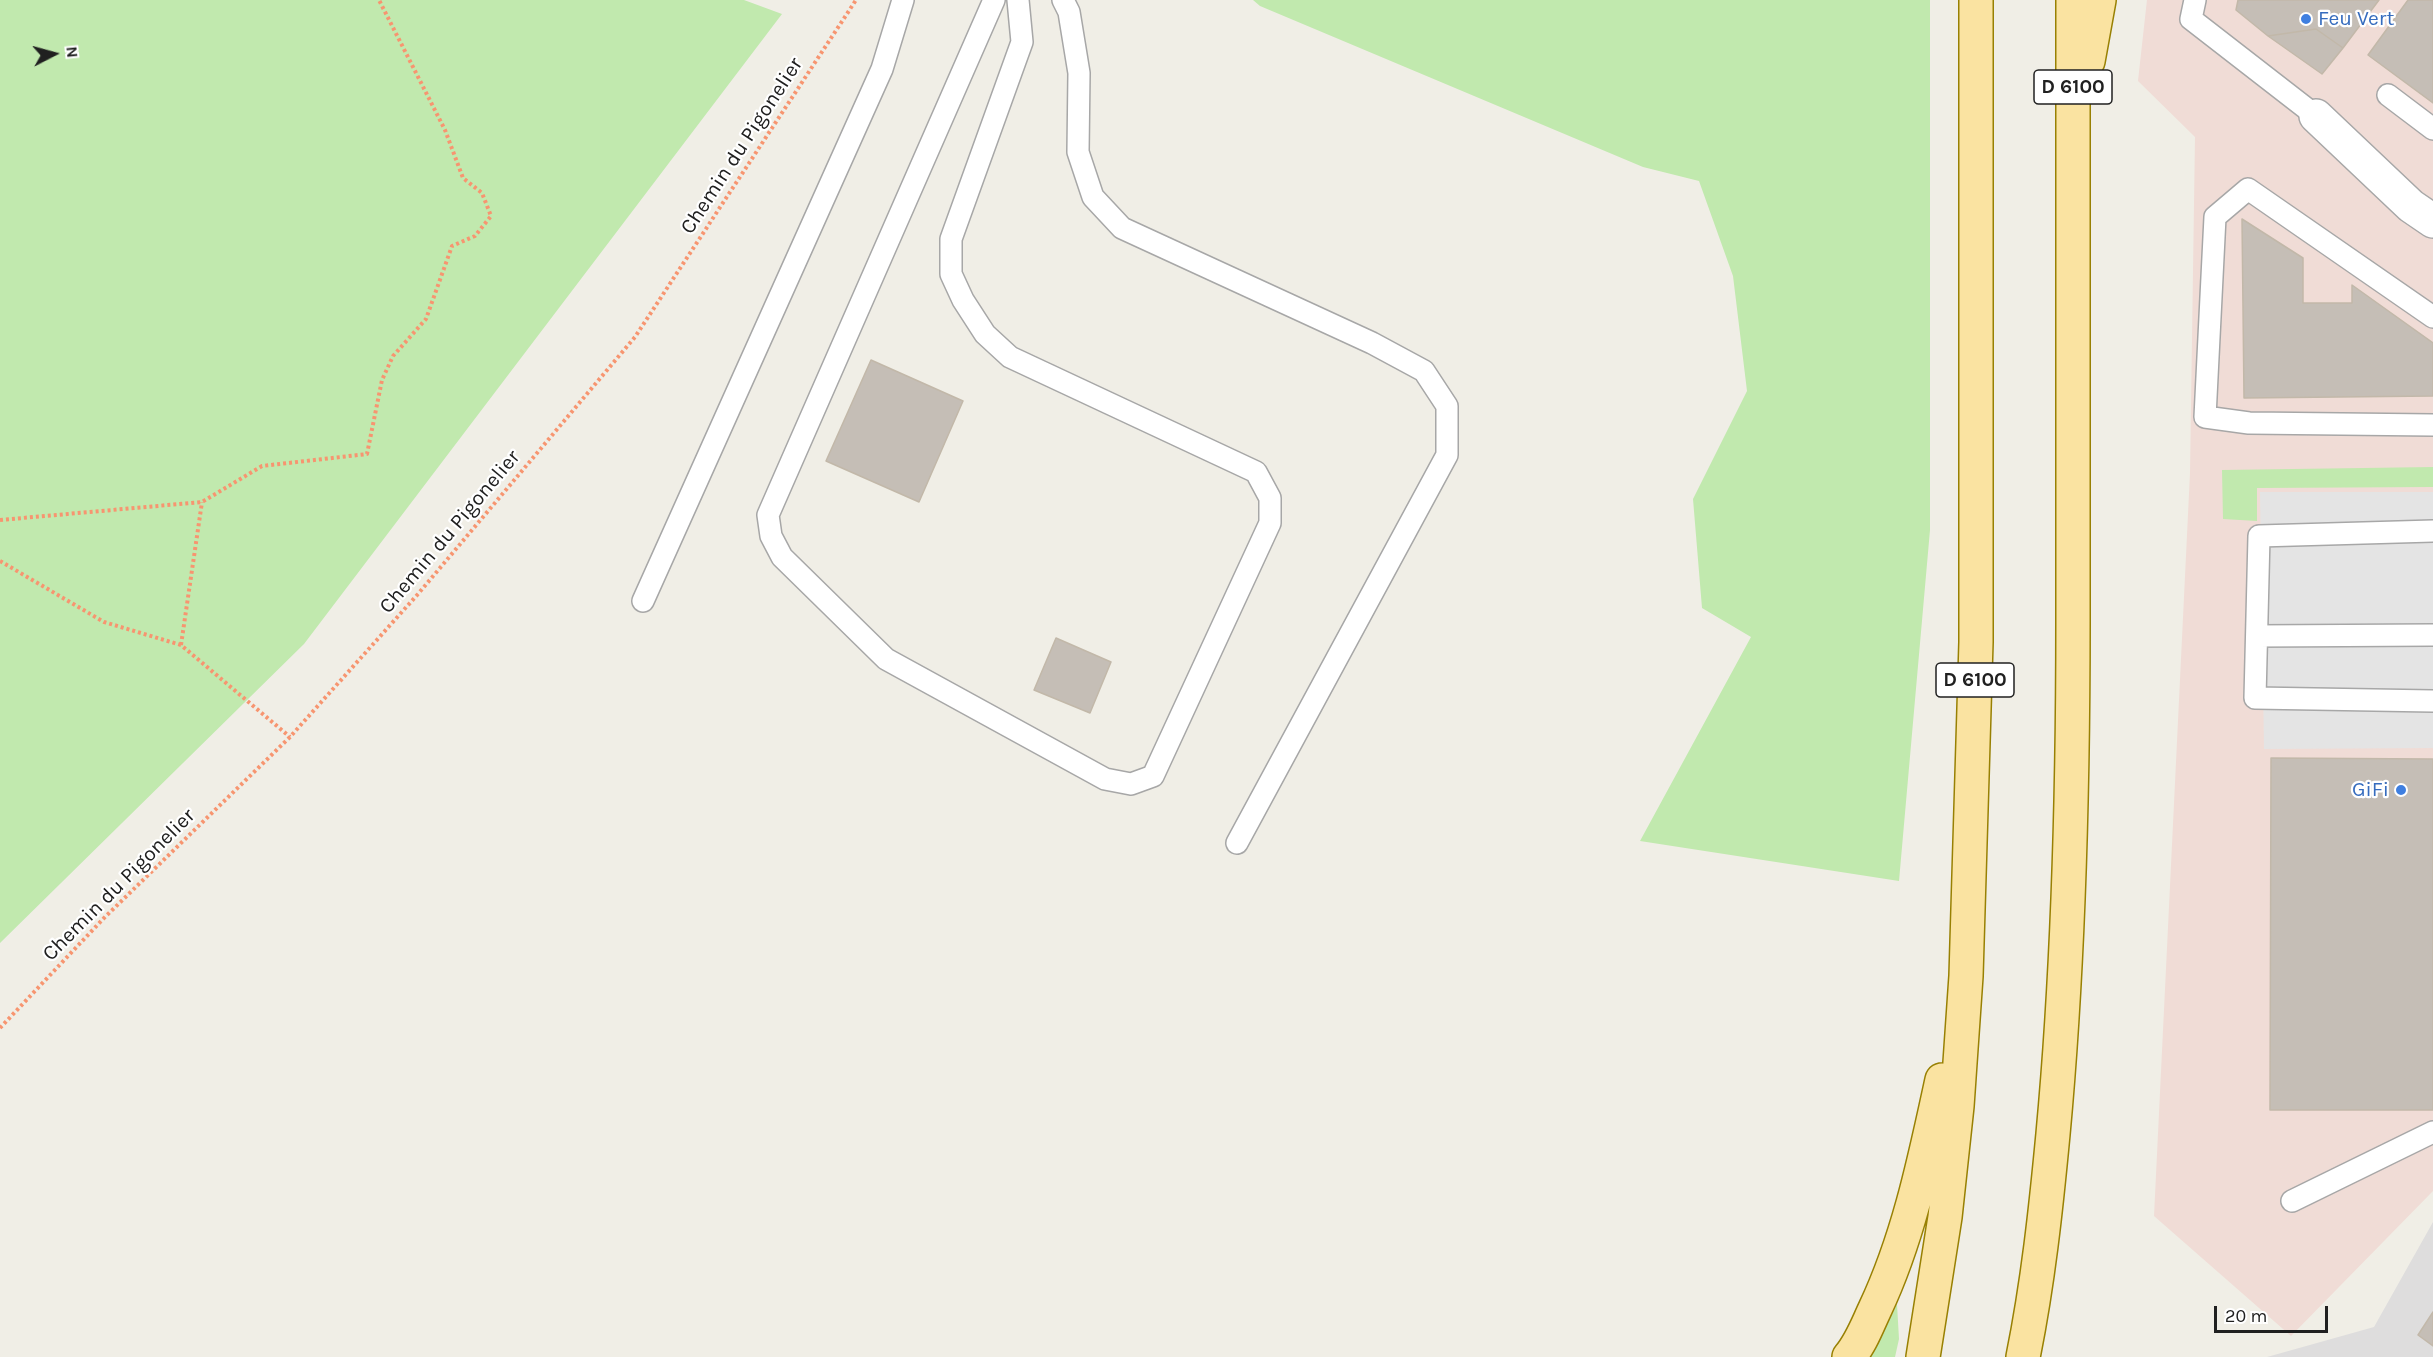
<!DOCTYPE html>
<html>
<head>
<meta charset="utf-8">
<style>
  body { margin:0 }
  #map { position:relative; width:2433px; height:1357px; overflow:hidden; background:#f0eee6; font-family:Karla,sans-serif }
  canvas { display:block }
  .north { position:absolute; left:24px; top:24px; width:60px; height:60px; -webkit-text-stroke:4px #fff; paint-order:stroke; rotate:84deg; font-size:16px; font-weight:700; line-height:24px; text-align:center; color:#202020 }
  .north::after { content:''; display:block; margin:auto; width:21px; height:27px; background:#202020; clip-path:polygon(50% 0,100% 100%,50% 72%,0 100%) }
  .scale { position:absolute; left:2214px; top:1306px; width:114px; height:27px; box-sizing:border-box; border:3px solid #202020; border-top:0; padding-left:8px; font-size:18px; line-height:21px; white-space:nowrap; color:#202020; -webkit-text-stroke:4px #fff; paint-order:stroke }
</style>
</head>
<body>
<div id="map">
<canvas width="2433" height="1357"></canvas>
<div class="north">N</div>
<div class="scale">20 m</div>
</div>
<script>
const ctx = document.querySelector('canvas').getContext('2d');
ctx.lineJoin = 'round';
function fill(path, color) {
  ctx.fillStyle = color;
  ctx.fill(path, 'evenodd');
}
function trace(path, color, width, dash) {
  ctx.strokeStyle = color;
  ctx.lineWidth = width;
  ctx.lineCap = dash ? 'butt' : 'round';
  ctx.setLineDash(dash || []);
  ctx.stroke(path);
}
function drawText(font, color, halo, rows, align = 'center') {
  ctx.font = font + ' Karla,sans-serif';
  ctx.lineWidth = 4.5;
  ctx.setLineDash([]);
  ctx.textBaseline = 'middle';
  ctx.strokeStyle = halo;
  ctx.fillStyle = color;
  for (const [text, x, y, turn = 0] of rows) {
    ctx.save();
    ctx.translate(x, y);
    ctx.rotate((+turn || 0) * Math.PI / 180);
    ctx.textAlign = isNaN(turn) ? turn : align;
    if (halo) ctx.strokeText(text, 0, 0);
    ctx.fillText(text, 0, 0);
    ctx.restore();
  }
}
const residential = new Path2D(`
  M2433 1222V1357H2267L2374 1327Z`);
const commercial = new Path2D(`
  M2147 0H2433V1191L2291 1336 2154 1216 2190 473 2195 137 2138 81Z`);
const grass = new Path2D(`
  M0 0H744L782 14 304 644 0 943Z
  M1253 0H1930V530L1899 881 1640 841 1751 637 1702 608 1693 499 1747 391 1733 276 1699 181 1643 167 1260 6Z
  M2433 467V487L2257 488V521L2223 519 2222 470Z
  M1897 1304 1899 1339 1895 1357H1868L1876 1347Z`);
const parking = new Path2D(`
  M2260 492H2433V748L2264 749Z`);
const building = new Path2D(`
  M2238 0H2379L2343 48 2316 29 2268 36 2236 10Z
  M2408 0H2433V103L2368 55Z
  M2316 29 2343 48 2322 74 2268 36Z
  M2242 219 2303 258V303H2352V285L2433 343V396L2244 398Z
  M871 360 963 401 919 502 826 461Z
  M1056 638 1111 662 1090 713 1034 690Z
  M2271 758 2433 759V1110H2270Z
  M2433 1312V1346L2418 1335Z`);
const path = new Path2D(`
  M0 520 202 502 262 466 367 454 382 380 393 356 426 319 452 246 475 236 491 216 482 193 463 178 445 130 379 0
  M0 561 104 622 181 645 290 737
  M181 645 202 502
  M0 1028 104 918 290 737 418 594 635 337 856 0`);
const service = new Path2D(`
  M994 0 768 515 771 536 782 557 886 659 1105 779 1131 784 1153 776 1270 523V498L1256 472 1010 357 985 334 963 300 951 274V239L1022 42 1018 0
  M1063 0 1069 12 1079 73 1078 152 1093 197 1122 228 1372 343 1424 371 1447 406V455L1237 843
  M2195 0 2191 19 2316 116
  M2388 95 2433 129
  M2433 317 2248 189 2215 217 2205 417 2249 423 2433 425
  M2433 531 2259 536 2255 698 2433 701
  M643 601 882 69 903 0
  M2257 636 2433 635
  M2292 1201 2433 1132`);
const minor = new Path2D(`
  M2316 116 2411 206 2433 221`);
const primary = new Path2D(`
  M2088 61 2099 0
  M1849 1357C1861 1343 1867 1326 1875 1309 1909 1237 1925 1158 1942 1080
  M1923 1357 1945 1217 1957 1106 1966 976 1976 642V0
  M2023 1357C2038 1283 2046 1208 2053 1134 2069 963 2073 793 2073 622 2073 415 2073 207 2073 0`);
const markers = [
  [2306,19,6,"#3f7fe0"],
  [2401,790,6,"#3f7fe0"]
];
const shields = [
  [2073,87,78],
  [1975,680,78]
];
const shieldNames = [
  ["D 6100",2073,87],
  ["D 6100",1975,680]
];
const shopNames = [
  ["Feu Vert",2318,19],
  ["GiFi",2389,790,"right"]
];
const streetNames = [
  ["Chemin du Pigonelier",742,146,-57],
  ["Chemin du Pigonelier",450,532,-50],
  ["Chemin du Pigonelier",119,885,-45]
];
fill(residential, '#dedddd');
fill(commercial, '#f0dcd6');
fill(grass, '#c1e9ae');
fill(parking, '#e4e4e4');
fill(building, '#c5beb6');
trace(building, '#c2b8a9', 1.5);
trace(service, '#a7a7a7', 24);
trace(minor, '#a7a7a7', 36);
trace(primary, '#988003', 36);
trace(path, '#f79570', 4, [3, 3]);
trace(service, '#fff', 21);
trace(minor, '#fff', 33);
trace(primary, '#fae3a1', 33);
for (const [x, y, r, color] of markers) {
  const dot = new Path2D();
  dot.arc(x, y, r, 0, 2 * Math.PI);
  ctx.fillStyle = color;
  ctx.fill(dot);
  trace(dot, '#fff', 2);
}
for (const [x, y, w] of shields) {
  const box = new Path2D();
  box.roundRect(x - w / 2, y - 17, w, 34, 4.5);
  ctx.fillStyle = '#fff';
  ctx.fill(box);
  trace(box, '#202020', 1.5);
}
drawText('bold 20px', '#202020', null, shieldNames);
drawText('21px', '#366cbe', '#fff', shopNames, 'left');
drawText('21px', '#202020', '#fff', streetNames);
</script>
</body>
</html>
